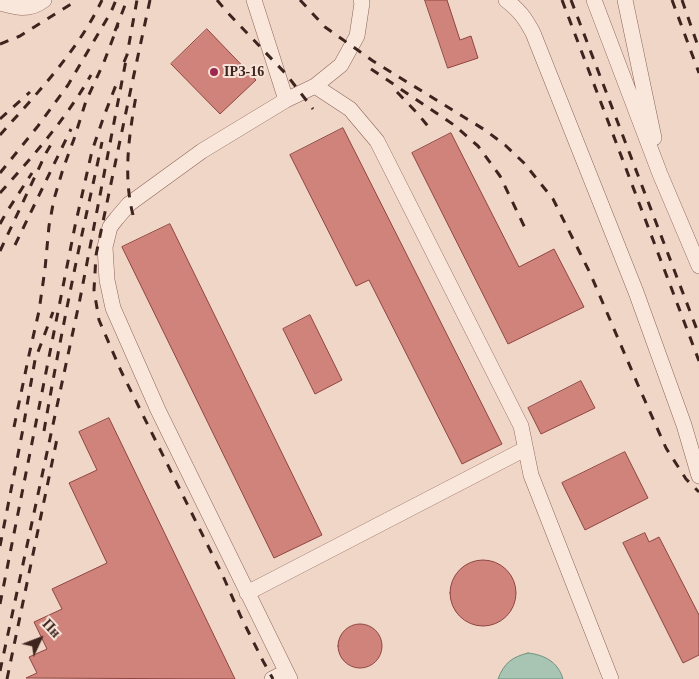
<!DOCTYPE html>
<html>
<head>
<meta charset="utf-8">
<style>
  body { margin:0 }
  #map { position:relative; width:699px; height:679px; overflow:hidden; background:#f0d6c7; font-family:"Times New Roman",serif }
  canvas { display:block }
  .north { position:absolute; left:15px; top:614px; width:50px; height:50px; -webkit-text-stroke:4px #f7e3d7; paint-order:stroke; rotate:47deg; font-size:14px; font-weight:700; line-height:20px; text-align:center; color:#3d241f }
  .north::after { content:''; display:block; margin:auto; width:18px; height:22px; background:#3d241f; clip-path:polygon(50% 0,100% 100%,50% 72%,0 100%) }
</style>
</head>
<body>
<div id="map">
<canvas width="699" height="679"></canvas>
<div class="north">Пн</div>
</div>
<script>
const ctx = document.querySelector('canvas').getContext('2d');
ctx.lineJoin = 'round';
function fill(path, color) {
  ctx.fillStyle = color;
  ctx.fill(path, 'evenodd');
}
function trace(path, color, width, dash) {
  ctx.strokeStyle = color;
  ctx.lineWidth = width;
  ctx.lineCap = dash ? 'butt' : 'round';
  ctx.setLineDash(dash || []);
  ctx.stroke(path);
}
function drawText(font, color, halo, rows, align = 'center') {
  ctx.font = font + ' "Times New Roman",serif';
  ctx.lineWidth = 4;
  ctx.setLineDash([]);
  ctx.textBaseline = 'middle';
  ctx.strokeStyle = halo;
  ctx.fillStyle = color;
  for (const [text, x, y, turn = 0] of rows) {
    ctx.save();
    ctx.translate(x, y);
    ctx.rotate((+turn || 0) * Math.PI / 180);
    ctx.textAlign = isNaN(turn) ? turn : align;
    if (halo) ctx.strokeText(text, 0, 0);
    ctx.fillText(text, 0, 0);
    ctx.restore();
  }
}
const water = new Path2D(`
  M528 653C545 655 558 662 563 679H498C504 663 512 657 528 653Z`);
const building = new Path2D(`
  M425 0H447L460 40 471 36 478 58 448 68Z
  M207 29 256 80 220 114 171 64Z
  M343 128 502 444 462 464 369 280 356 286 290 155Z
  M451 133 519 267 554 249 584 307 508 344 412 153Z
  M170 224 322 535 274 558 122 247Z
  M310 315 342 380 315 394 283 329Z
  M581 381 595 408 541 434 528 408Z
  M109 418 235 679 26 678 37 673 29 657 47 649 34 622 62 609 52 589 107 563 69 483 97 470 79 432Z
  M625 452 648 498 585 530 562 483Z
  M645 533 649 542 659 537 699 615V655L683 663 623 543Z
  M450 593a33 33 0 1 1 66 0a33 33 0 1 1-66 0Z
  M338 646a22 22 0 1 1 44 0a22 22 0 1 1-44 0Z`);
const minor = new Path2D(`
  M254 0 286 100
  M506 0C520 11 525 18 533 33L636 292 684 425 699 476
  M594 0 660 174 699 266
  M625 0 654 138
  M0 3C16 8 30 11 44 0
  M315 86 350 109 377 141 521 426 531 475 611 679
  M247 593 525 449
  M272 679 286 672
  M290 679 158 410 113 308 107 280 105 247 110 227 117 218 129 204 202 151 286 100 315 86 341 65 357 36 362 3 361 0`);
const rail = new Path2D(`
  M150 0 130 93 96 255 94 290 99 320 121 371 223 576 241 617 263 661 273 679
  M217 0 227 12 286 74 313 109
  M300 0 325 27 373 61 485 130 505 145 524 163 553 199 590 273 638 385 666 448 686 479 699 492
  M562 0 699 361
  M571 0 699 335
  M672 0 699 73
  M682 0 699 49
  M115 31 127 0
  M0 44 20 36 71 4 75 0
  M124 62 127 55 137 0
  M371 69 454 125 478 146 500 176 525 228
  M397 92 418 114 431 130
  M0 119 30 92
  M0 135C37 93 78 51 102 0
  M0 173 38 126 68 85 111 12 116 0
  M0 193C33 156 66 119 91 75
  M133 215C123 176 129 135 136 96
  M0 224 6 213 32 173
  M15 245 71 129
  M0 251 46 153 53 141
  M14 427 29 355 39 311 45 269 49 226 54 199 63 169 74 139 86 101 104 62 118 25
  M44 431C54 373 65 316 77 258 85 219 94 181 102 142
  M0 546 22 434 35 360 53 312
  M0 604 75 226 92 151 104 116 116 85
  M0 671 80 299 127 55
  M7 679 58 434`);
const markers = [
  [214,72,5,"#9f2851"]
];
const poiNames = [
  ["ІРЗ-16",224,72]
];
fill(water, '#a8c4b3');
trace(water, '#6e937e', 1);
fill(building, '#d0837b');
trace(building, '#8e4540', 1);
trace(minor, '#8d655b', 16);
trace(minor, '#fae7db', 15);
trace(rail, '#3d241f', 3, [9, 9]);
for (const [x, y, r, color] of markers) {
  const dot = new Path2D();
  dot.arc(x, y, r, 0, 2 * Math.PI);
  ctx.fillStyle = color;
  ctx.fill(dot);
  trace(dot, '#f7e3d7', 2);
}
drawText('bold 14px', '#3d241f', '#f7e3d7', poiNames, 'left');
</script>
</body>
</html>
